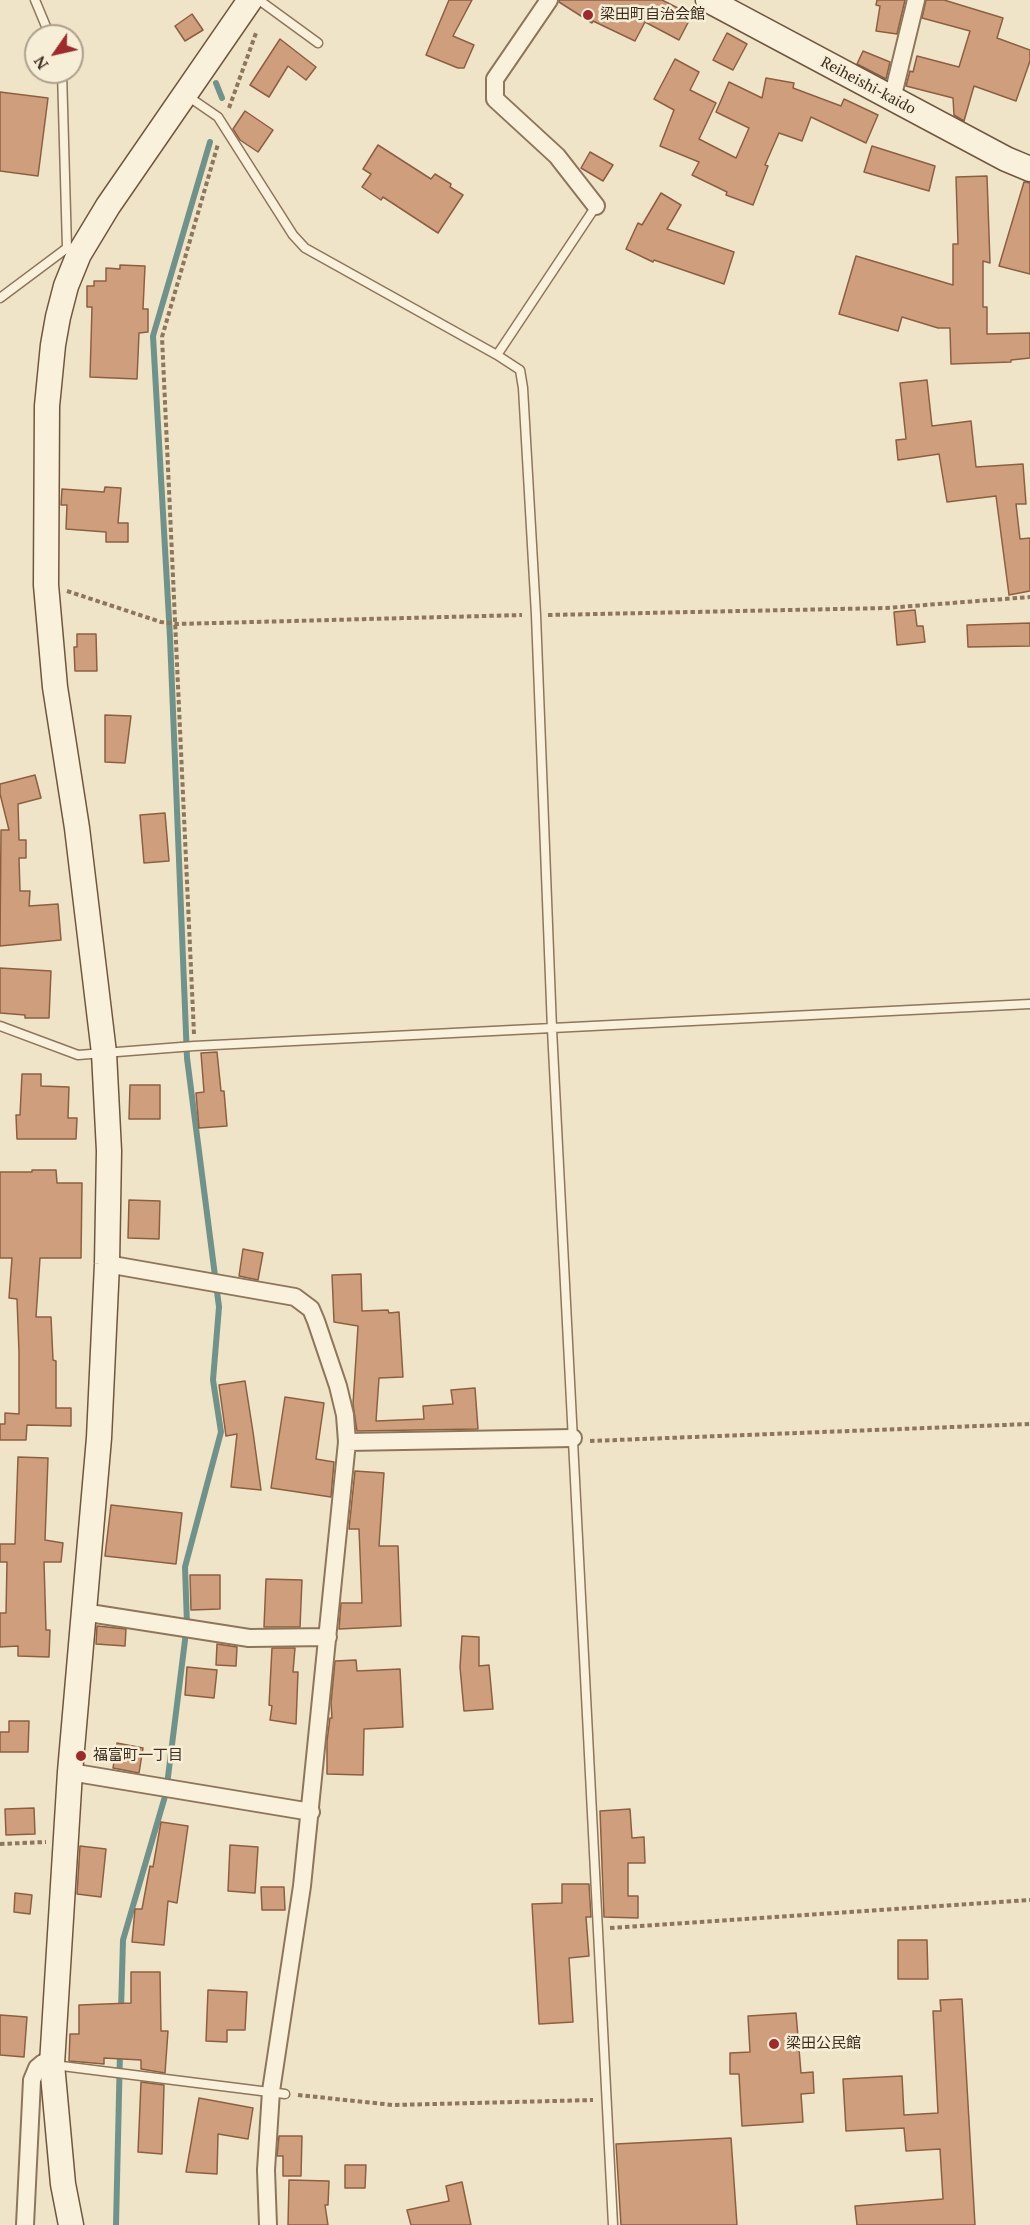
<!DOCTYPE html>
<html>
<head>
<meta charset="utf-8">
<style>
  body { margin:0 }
  #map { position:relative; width:1030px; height:2225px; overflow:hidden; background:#f0e4c8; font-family:"PT Serif",serif }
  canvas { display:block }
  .north { position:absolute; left:24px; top:24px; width:60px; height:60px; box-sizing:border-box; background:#f7eed8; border:2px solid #ada18e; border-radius:50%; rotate:236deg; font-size:16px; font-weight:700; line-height:24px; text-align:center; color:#3d2e20 }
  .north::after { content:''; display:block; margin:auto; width:21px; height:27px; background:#9e2a2b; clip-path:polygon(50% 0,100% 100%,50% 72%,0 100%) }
</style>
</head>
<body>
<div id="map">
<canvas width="1030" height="2225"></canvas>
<div class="north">N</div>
</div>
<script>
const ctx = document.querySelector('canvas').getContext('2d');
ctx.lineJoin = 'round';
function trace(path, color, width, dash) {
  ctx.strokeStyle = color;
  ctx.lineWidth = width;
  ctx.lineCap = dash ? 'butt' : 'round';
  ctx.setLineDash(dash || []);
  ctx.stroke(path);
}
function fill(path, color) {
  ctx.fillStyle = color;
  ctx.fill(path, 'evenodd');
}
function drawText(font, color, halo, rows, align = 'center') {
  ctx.font = font + ' "PT Serif","Noto Sans JP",serif';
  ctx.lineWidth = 5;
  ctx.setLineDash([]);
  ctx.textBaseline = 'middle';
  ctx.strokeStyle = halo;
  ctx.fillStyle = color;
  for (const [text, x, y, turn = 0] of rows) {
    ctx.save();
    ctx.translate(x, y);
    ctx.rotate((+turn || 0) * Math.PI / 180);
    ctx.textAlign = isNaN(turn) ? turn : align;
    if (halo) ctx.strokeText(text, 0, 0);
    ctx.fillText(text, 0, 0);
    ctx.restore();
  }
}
const stream = new Path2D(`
  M216 83 222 98
  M121 2011 123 1940 166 1793 187 1624 185 1567 221 1432 213 1380 219 1307 187 1058 170 637 153 336 210 142
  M116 2225 120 2052`);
const building = new Path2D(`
  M449 0H472L453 36 474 45 464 68H458L426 55Z
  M559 0H662L692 15 679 40 645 22 635 41 593 21 592 23 559 2Z
  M877 0H905L897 34 876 31 880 6 876 5Z
  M926 0H944L1003 18 997 38 1030 50V61L1016 101 974 86 964 121 954 115 953 98 906 86 910 71 913 72 917 56 959 67 970 31 922 18Z
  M192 14 203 30 185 41 175 26Z
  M727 33 747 44 733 70 713 60Z
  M280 39 316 67 306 80 288 66 269 97 250 85Z
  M863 51 890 62 886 79 857 64Z
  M675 59 699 72 690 90 716 103 699 139 736 158 749 128 716 112 729 82 762 98 766 78 794 83 793 88 841 106 844 99 878 115 866 143 811 117 802 141 779 133 765 165 768 166 753 205 726 195 727 192 692 175 699 162 660 146 674 110 654 99Z
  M0 92 48 98 38 176 0 171Z
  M245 111 273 130 258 152 240 140 233 129Z
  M378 145 431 179 435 174 451 184 450 187 463 195 438 233 383 197 381 200 362 187 371 174 363 169Z
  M872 146 935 166 929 191 864 172Z
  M590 152 613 165 603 181 581 168Z
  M987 176 990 263 983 261V307H987V334L1030 333V358L1011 360V362L951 364 950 328H938L902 317 898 331 839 314 856 256 953 285V244H958L956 177Z
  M1024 182 1030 183V274L999 266Z
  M661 193 681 205 667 229 734 252 724 284 654 260 653 262 626 249 638 223 642 225Z
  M120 265 145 266 143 309H148V332L139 333 137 379 90 377 92 307H87V286H94V281H106V268L120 269Z
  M927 380 932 426 971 421 976 467 1023 464 1026 504H1016L1020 539 1030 538V591L1009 595 996 496 947 502 939 454 898 460 896 440 906 439 900 383Z
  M105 487 121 488 118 523H128V542H106V532L66 529 67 505H61L62 489 104 492Z
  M915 610 917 626H923L925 642 897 645 894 612Z
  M1030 623V646L968 647 967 625Z
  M77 634H96L97 671H75L74 647H77Z
  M105 715 131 716 125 763 105 762Z
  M35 775 41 798 18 804 19 840H26V858H19L20 891H30L29 906 58 904 61 940 0 946 1 830H9L0 794V784Z
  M165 813 169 861 144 863 140 815Z
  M0 968 51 971 49 1018H25V1015L0 1013Z
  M217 1052 221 1091H224L227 1126 199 1128 196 1093 204 1092 201 1053Z
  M22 1074H41V1086L69 1087 68 1118H77L76 1139H17L16 1115H20Z
  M130 1085H160V1119H129Z
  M32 1170H56L57 1183H82L81 1258H40L36 1317H51L53 1360 56 1361V1408H71V1426L27 1425 26 1440H0V1424H5V1413L19 1414V1352L17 1299 9 1298 12 1258H0V1172H32Z
  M129 1200 160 1201 159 1239 128 1238Z
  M243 1249 263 1253 258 1280 239 1276Z
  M361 1274 362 1311 388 1310 389 1313 399 1312 403 1377 379 1378 376 1421 424 1419 423 1406 453 1404 451 1390 475 1388 478 1429 357 1431 353 1404 358 1326 334 1322 332 1275Z
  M245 1381 253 1432 261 1490 231 1487 237 1434 226 1436 219 1385Z
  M285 1397 324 1403 316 1459 334 1462 331 1497 271 1488Z
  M18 1457 48 1458 45 1540 63 1543 61 1562H44L46 1630H50L49 1657 18 1656V1646L0 1647V1613H6L7 1562H0V1544H15Z
  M355 1471 384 1473 379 1546H398L401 1626 339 1629 341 1603H362L359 1529H349Z
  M111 1505 182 1513 176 1564 105 1556Z
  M190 1575H220V1609L191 1610Z
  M266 1579 302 1580 300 1627H264Z
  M97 1626 126 1629 125 1646 96 1644Z
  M462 1636 479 1637V1666L489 1665 493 1709 464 1711 460 1667Z
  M217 1644 237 1647 236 1666 216 1665Z
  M272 1648H295L293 1672H298L296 1724 270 1720 272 1706 269 1705Z
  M356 1660 357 1671 400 1669 403 1727 364 1729 363 1775 327 1774V1741L330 1718H332L331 1703 335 1661Z
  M187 1667 217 1670 214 1698 185 1695Z
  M9 1721H29L28 1752H0V1732H9Z
  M117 1743 143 1748 139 1773 113 1768Z
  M34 1808 35 1834 6 1835 5 1809Z
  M630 1809 632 1838 644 1837 645 1863H628V1896H638V1918L604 1917 600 1811Z
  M161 1822 188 1826 177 1903 168 1901 164 1945 132 1942 135 1909H142L150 1866 153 1867Z
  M230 1845 258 1847 255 1893 228 1891Z
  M80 1846 106 1849 101 1897 77 1894Z
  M562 1884H589L591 1917H586L589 1956 569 1958 573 2022 539 2024 532 1904 562 1903Z
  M261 1887H284L285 1910H262Z
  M15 1893 32 1895 30 1914 14 1912Z
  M898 1940H927L928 1979H898Z
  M131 1972H160L161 2031H168L165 2073 141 2069V2060L104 2058V2064L69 2061 70 2034H79V2005L131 2003Z
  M208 1990 247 1992 245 2030H227V2042L206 2041Z
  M962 1999 975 2225H857L855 2206 943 2199 940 2149 906 2151 904 2128 846 2131 843 2079 902 2076 904 2115 938 2113 933 2011H941L940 2000Z
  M796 2013 801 2073 813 2072 814 2093 801 2094 803 2122 742 2126 739 2074H730V2053L750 2052 748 2016Z
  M0 2015 27 2017 24 2057 0 2055Z
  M141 2082 164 2085 162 2154 138 2152Z
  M199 2098 253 2108 248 2139 218 2134 217 2174 186 2172Z
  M279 2136H302L301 2176H283V2156H277Z
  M731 2138 737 2225H621L616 2144Z
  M345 2165H366L365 2188H345Z
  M289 2180 329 2181 328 2205H325L328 2225H288Z
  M462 2182 471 2225H411L407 2210 449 2201 446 2186Z`);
const path = new Path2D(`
  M229 108 256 33
  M67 591 161 622 177 624 522 615
  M548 615 886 608 1030 597
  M194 1034 162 337 218 144
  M590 1441 1030 1424
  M0 1844 46 1842
  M610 1928 1030 1900
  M298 2095 393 2105 593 2100`);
const lane = new Path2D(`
  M35 0 50 36
  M259 0 318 43
  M62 72 67 248
  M186 95 218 117 293 235 305 248 497 355 520 370 523 388 536 615 552 1029 613 2225
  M0 298 67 248
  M497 355 596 206
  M0 1026 78 1055 104 1053 194 1046 1030 1004
  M54 2065 285 2094`);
const street = new Path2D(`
  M549 0 495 79V99L557 156 596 206
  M892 99 916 0
  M107 1264 295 1297 311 1309 316 1321 338 1386 345 1415 347 1442 302 1886 271 2091 266 2170 268 2225
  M347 1442 573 1438
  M83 1612 249 1638 328 1637
  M70 1772 311 1812
  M25 2225 32 2080 37 2068 43 2063 52 2064`);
const secondary = new Path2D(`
  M708 0 1006 159 1030 169
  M71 2225 63 2184 52 2064 70 1772 99 1438 107 1264 109 1151 104 1053 77 828 55 687 46 585 47 406 53 345 58 317 66 286 79 254 108 206 250 0`);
const markers = [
  [588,15,6,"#9e2a2b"],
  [81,1756,6,"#9e2a2b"],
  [774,2044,6,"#9e2a2b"]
];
const poiNames = [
  ["梁田町自治会館",600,15],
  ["福富町一丁目",93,1756],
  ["梁田公民館",786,2044]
];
const streetNames = [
  ["Reiheishi-kaido",868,86,28]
];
trace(stream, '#6f938a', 6);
fill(building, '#cf9f7d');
trace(building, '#8d5f41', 1.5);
trace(lane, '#8d765c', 11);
trace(street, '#8d765c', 20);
trace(secondary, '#6f573f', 27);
trace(path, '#8d765c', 4, [4.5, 3]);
trace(lane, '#faf1dc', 8);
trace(street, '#faf1dc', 16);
trace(secondary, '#faf1dc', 24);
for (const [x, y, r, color] of markers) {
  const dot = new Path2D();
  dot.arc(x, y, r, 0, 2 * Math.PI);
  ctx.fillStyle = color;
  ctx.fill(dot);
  trace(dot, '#f7eed8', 2);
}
drawText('15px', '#3d2e20', '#f7eed8', poiNames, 'left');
drawText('15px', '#3d2e20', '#f7eed8', streetNames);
</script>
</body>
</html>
